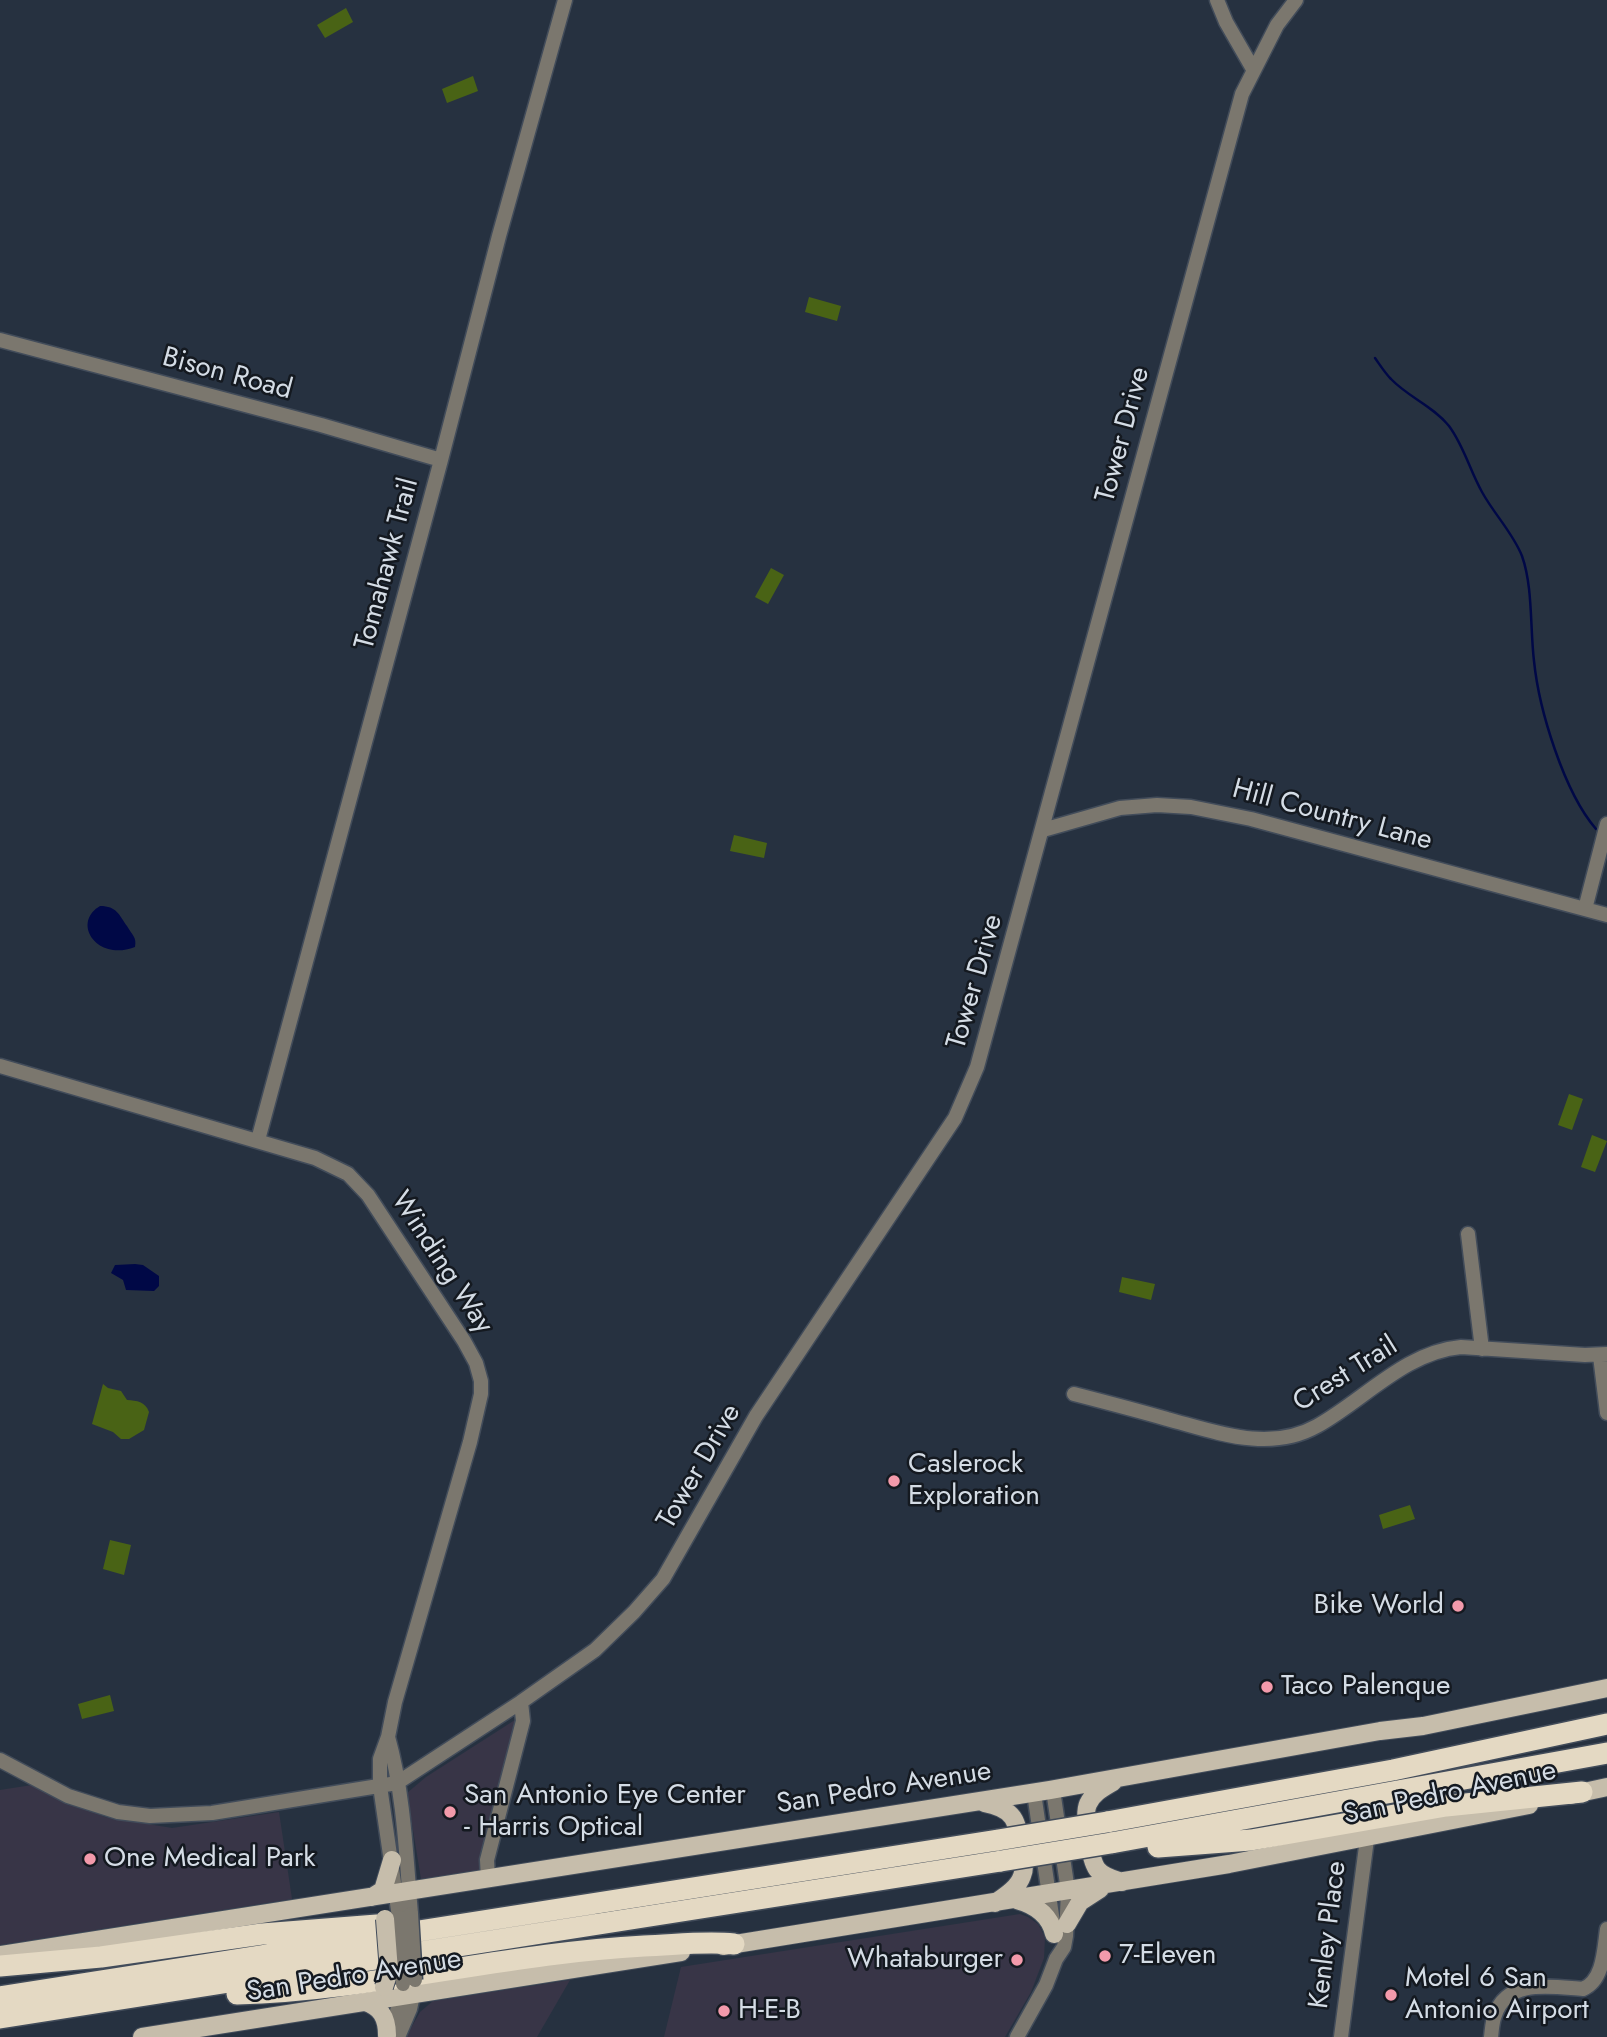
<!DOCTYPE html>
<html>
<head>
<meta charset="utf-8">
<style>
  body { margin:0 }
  canvas { display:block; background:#263140 }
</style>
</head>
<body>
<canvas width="1607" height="2037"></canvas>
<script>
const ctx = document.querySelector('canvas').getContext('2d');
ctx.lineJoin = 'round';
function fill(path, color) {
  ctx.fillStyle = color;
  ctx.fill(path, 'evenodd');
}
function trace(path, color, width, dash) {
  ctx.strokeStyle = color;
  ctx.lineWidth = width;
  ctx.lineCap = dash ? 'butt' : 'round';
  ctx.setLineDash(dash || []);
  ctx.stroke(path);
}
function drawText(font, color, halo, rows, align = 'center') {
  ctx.font = font + ' Jost,sans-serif';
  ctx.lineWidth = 5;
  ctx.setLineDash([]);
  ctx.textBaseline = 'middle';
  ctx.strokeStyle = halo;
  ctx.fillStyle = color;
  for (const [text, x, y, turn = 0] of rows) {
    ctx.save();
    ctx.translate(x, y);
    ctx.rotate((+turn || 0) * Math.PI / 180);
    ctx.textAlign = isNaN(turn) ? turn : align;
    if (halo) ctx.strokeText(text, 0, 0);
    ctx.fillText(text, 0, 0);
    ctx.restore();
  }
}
const commercial = new Path2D(`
  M518 1718 480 1870 421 1879 407 1793 426 1777Z
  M32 1785 105 1817 172 1828 279 1812 292 1899 0 1945V1790Z
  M1020 1914 1028 1917 1038 1924 1045 1937 1044 1958 1031 1992 1005 2037H664L681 1967Z
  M570 1980 537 2037H406L420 2012 433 2001Z`);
const green = new Path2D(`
  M346 8 353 22 325 38 317 25Z
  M473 76 478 91 447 103 442 89Z
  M809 297 841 306 837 321 805 312Z
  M771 568 784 575 768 604 755 597Z
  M734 835 767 843 764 858 730 851Z
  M1569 1094 1583 1099 1572 1130 1558 1125Z
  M1592 1135 1607 1141 1595 1172 1581 1167Z
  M1122 1277 1155 1284 1151 1300 1119 1292Z
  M103 1384 108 1388 121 1391 127 1400C137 1401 145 1401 149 1412L144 1430 129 1439H121L113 1432 92 1424Z
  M1410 1505 1415 1519 1383 1529 1379 1515Z
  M110 1540 131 1545 124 1575 103 1569Z
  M110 1695 114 1711 82 1719 78 1704Z`);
const water = new Path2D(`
  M100 906C117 906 119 915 127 926 132 935 137 937 135 947 97 962 71 923 100 906Z
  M135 1264 143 1265 159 1276V1286L154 1291 126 1290 123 1280 111 1273 115 1265Z`);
const stream = new Path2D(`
  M1375 358C1380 365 1385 373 1391 379 1408 397 1433 406 1449 426 1464 446 1470 471 1482 492 1494 514 1513 533 1522 556 1533 587 1530 628 1534 661 1539 710 1564 792 1596 829`);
const minor = new Path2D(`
  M1217 0 1226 22 1253 69
  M0 340 321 425 441 460
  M1043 830 1120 808 1157 805 1191 807 1251 819 1607 915
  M1585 909 1607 824
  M0 1066 315 1158 348 1174 368 1195 464 1341 476 1363 481 1381V1394L470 1442 395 1702 388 1737 380 1759V1786L399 1917
  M258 1140 441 460 499 236 565 0
  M1468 1234 1482 1349
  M1600 1356 1607 1413
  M1074 1394C1105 1402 1136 1410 1167 1419 1216 1432 1269 1453 1317 1426 1364 1400 1405 1352 1461 1347L1585 1355 1607 1354
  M388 1737C404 1794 406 1855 411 1914
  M0 1760 68 1796 118 1812 150 1816 212 1813 397 1783 521 1702 595 1650 634 1612 663 1579 756 1416 955 1118 977 1067 1242 94 1277 25 1296 0
  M1034 1793 1054 1929
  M488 1879 487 1860 523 1721 521 1702
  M387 2036 396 2016 402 1989
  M398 2037 410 2009 415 1986
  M1017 2037 1046 1985 1056 1959 1064 1947 1066 1936 1068 1891 1053 1790
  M1341 2037 1367 1839
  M1491 2037C1492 2030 1492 2022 1495 2015 1507 1978 1552 1987 1583 1989 1604 1980 1604 1949 1607 1929`);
const major = new Path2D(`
  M1113 1782C1103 1788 1093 1793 1088 1804 1083 1815 1090 1859 1097 1869 1103 1877 1113 1879 1122 1882
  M1570 1795 1607 1787
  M984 1803C1015 1809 1017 1820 1021 1849 1023 1858 1026 1867 1022 1876 1018 1888 1005 1896 995 1903
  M372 1897 383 1890 392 1860
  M1017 1900C1035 1905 1050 1915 1054 1934
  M1067 1924 1080 1902 1100 1889
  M723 1946 1229 1864 1529 1805
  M0 1955 1050 1790 1380 1731 1423 1726 1607 1688
  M365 2002C381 2007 387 2018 387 2035
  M142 2037 681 1952`);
const highway = new Path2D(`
  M1107 1822 1393 1770 1607 1724
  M1111 1843 1607 1753
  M1158 1847 1251 1840 1446 1806 1582 1792
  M0 1966 101 1957 262 1934 377 1925
  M237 1994C374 1990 507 1953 644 1946 675 1945 704 1941 734 1944
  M0 1997 998 1840
  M0 2018 1001 1861`);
const minorBridge = new Path2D(`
  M411 1914 415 1980
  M399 1917 403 1984`);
const majorBridge = new Path2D(`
  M384 1987 389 1971 385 1919`);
const highwayBridge = new Path2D(`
  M998 1840 1107 1822
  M1001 1861 1111 1843`);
const markers = [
  [894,1481,7,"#f39aab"],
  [1458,1606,7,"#f39aab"],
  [1267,1687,7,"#f39aab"],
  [450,1812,7,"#f39aab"],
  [90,1859,7,"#f39aab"],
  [1105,1956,7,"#f39aab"],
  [1017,1960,7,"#f39aab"],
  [1391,1995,7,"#f39aab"],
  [724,2011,7,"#f39aab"]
];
const streetNames = [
  ["Bison Road",227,375,15],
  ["Tower Drive",1124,435,-75],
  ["Tomahawk Trail",388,564,-75],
  ["Hill Country Lane",1332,816,15],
  ["Tower Drive",976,982,-74],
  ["Winding Way",441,1263,57],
  ["Crest Trail",1346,1375,-32],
  ["Tower Drive",700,1467,-60],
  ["San Pedro Avenue",884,1789,-9],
  ["San Pedro Avenue",1450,1794,-12],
  ["Kenley Place",1329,1935,-83],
  ["San Pedro Avenue",354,1977,-9]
];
const poiNames = [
  ["Caslerock",908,1465],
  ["Exploration",908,1497],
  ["Bike World",1444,1606,"right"],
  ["Taco Palenque",1281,1687],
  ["San Antonio Eye Center",464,1796],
  ["- Harris Optical",464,1828],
  ["One Medical Park",104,1859],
  ["7-Eleven",1119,1956],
  ["Whataburger",1003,1960,"right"],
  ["Motel 6 San",1405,1979],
  ["Antonio Airport",1405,2011],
  ["H-E-B",738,2011]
];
fill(commercial, '#383547');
fill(green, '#496315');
fill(water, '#000846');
trace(stream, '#000846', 2.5);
trace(minor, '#424c5a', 17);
trace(major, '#424c5a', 20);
trace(highway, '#424c5a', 24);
trace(minor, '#7b776e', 14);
trace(major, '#c6bdab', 18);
trace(highway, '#e4d9c3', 21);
trace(minorBridge, '#424c5a', 17, []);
trace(majorBridge, '#424c5a', 20, []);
trace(highwayBridge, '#424c5a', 24, []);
trace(minorBridge, '#7b776e', 14);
trace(majorBridge, '#c6bdab', 18);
trace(highwayBridge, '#e4d9c3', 21);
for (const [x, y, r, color] of markers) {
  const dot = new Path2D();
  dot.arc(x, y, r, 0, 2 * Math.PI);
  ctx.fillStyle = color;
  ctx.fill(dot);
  trace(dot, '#141920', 2.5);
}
drawText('28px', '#d4dce5', '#141920', streetNames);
drawText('28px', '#d4dce5', '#141920', poiNames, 'left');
</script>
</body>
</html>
